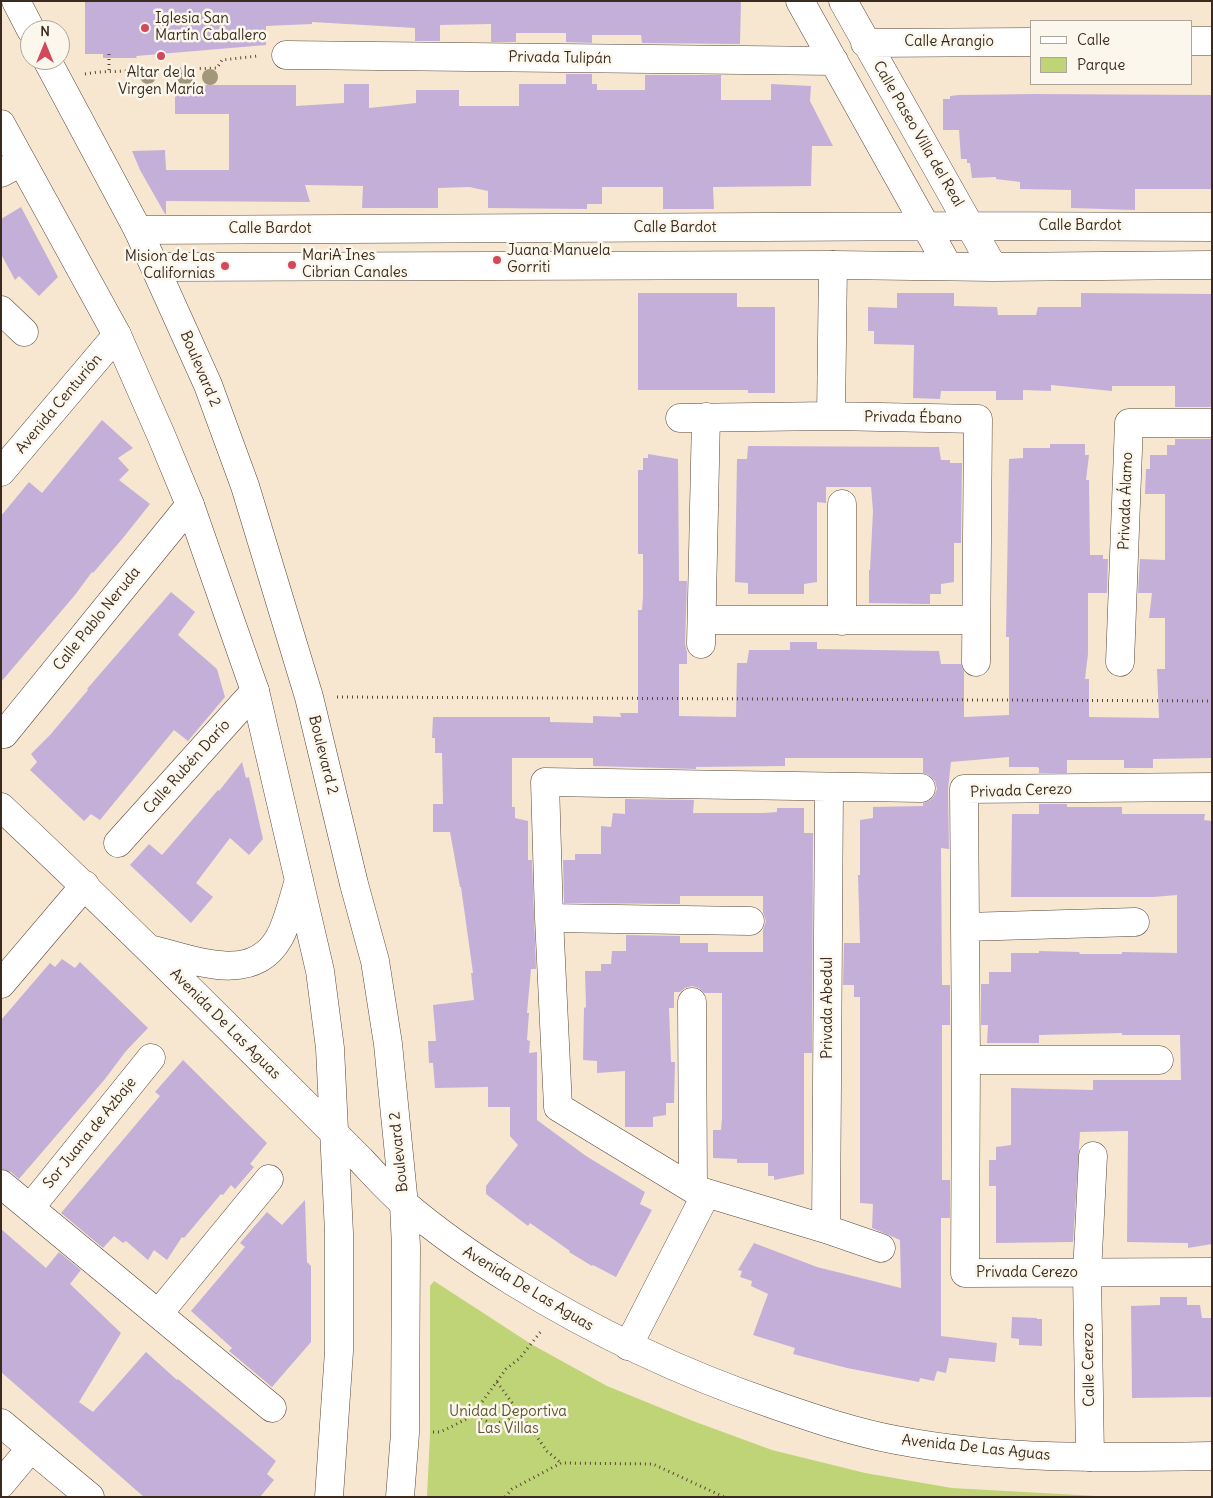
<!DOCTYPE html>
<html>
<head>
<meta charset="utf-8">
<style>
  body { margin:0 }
  #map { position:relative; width:1213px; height:1498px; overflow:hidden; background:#f7e7d1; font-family:Delius,sans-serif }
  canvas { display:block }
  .frame { position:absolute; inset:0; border:2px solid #3b2a1e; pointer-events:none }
  .legend { position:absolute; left:1030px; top:20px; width:162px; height:65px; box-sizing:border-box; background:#fbf7ec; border:1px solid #aea59a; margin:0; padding:6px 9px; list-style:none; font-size:15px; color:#3b2a1e }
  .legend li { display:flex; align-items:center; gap:10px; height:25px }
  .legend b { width:25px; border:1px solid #aea59a }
  .north { position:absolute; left:20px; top:20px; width:50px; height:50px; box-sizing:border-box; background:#fbf7ec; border:1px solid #aea59a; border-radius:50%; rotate:0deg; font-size:14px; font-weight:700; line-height:20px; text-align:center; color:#3b2a1e }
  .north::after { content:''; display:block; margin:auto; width:18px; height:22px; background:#d1495b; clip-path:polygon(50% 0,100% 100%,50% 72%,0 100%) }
</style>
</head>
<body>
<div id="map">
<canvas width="1213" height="1498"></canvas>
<div class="frame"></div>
<ul class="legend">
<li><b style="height:6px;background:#fff"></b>Calle</li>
<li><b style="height:14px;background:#bfd377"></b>Parque</li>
</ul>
<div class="north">N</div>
</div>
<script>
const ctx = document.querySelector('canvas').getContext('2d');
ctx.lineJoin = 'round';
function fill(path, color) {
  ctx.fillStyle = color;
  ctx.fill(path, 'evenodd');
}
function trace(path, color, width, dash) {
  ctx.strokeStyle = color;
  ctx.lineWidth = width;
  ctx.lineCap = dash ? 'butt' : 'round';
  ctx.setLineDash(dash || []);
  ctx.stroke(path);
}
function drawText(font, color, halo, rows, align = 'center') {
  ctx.font = font + ' Delius,sans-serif';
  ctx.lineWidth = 5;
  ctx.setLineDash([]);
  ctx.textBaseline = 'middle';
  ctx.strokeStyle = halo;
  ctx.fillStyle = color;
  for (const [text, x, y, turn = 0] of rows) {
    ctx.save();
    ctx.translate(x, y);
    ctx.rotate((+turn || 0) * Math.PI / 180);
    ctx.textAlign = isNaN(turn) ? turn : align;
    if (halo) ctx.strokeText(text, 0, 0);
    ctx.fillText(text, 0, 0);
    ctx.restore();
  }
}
const green = new Path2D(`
  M434 1281 531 1344 607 1386 693 1421 772 1450 865 1473 952 1488 1114 1497H427L430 1435V1286Z`);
const building = new Path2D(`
  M85 1H741L740 44 642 43 641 35H592V43L566 42V33H516V42H491V24L440 25V41H415V28L312 22V24L266 26V45L136 56 137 58H103V54H85Z
  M566 74H592V84H597V90H645V75H721V100H771V84L811 86 810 101 833 146H812L811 186 713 187 714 209H663V187H602V204H587V209L488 208V191L469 187 438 188V208H362L363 186 305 185 310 202 166 201V214H165L140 170 132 151 165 150 166 170H229V114H175V85H296V106L344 103V84H369V108L416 103V90H459V106H519V84H566Z
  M1034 94 1212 95V189H1135V210L1071 208V190L1020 189V182L996 179V177L972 178 970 163H967V159H961L959 130H943V99H950V96L959 95Z
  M21 207 58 277 39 296 19 276 15 280 1 254V219Z
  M638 293H737V307H775V393H748V390H638Z
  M897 293H954V306L997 307 998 315H1036L1038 307H1081V293L1212 294V407H1175V386H1112V391L1051 385V391L1023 390V400H996V391H941L940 399 913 398 914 345 874 344V331H868V307L897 308Z
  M102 420 133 448 118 458 129 470 119 480 150 504 123 538 93 573 92 572 75 595 1 682V516L29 482 42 493Z
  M1175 439H1212V758L1153 759V768H1124V760H1067V773H1039V768L1037 767H1009V757L951 762 948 789 949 849 941 848 942 985H950V1025H942V1180H950V1218H941V1336L997 1343 995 1362 949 1358 946 1373 937 1371 934 1381 920 1378 919 1382 847 1368 793 1354 795 1348 753 1335 768 1294 751 1286 752 1281 740 1277 742 1271 738 1270 754 1243 817 1267 901 1288 900 1240 872 1228 873 1204 860 1203V997H854V985H843L844 943H860L858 875H860V820L873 818V807L923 806V803L929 801 934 796 937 789 935 781 929 775 923 773V758H785V766L696 767V769L593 766V758H512V807H515V818L528 821V860H532L536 969H531L527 1013H529L527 1040 530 1041 529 1053 537 1052V1120L586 1156 645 1192 640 1204 652 1210 616 1277 593 1265 592 1266 569 1252 570 1251 530 1223 528 1226 486 1194V1186L518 1145 510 1136V1107H488V1087L435 1088 433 1063H429L428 1041H436L433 1005 474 1000 471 973H473L461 887H460L450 832H433V804H443L442 753H435V738H432L433 717H550V722L593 723V716L621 717 620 713H638V610H642L643 597V554H638V470H643V458H648V454L678 459 679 581H687L685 644 687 652V664H679V716L736 717 737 663H747L749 650H790V642H817V649L939 651 941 664H961L964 671V717L1009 715V637H1006L1009 459 1023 458V448H1050V444H1085V455H1089L1086 480H1089L1090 555H1103V559H1108L1107 593H1088V654L1085 679H1089V717L1159 718 1157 669H1165V618H1149L1152 593H1138L1140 559 1165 560V494H1145L1146 469H1150V455H1167V445H1175Z
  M748 446 939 447 941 460H950V463H962L961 543H954V582L941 584V594H930V604L869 603V570H870L873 511 871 487H826V503L817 502V582L804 584V594H748V583L735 582 737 459H747Z
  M171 592 195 612 178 635 217 669 225 697 188 741 174 730 100 820 91 814 84 821 30 770 37 762 31 754 50 735 88 690 87 689Z
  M242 762 246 778 249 777 263 839 249 855 230 838 196 883 213 897 191 923 130 865 149 844 162 855 218 790 219 791Z
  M625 799 694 800 693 813H763L777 812V808H804V833H813L812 1053H804V1174L774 1180V1176H768V1163H737V1159L713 1158V1130H721L722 1118V993H704L699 988 692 986 685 988 680 992H674V1008H669L671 1062H675L674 1103H666V1115L653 1117V1127H625V1071L597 1073V1061L583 1060 584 1008 586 1007 585 971H601V964H611L612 951H626V935L680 936V943H708V952H763V930L766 921 763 912V896H680V904L564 903 563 860H575V854H601V826L611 827 613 813 625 814Z
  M1039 804H1067V807H1122V814H1205L1204 820 1212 821V1244L1188 1248V1243H1182L1127 1242 1128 1131 1080 1132 1073 1242 996 1243V1186H989V1160H996V1147L1011 1145V1088L1093 1090V1080H1181L1180 1035H1122V1033L1039 1035V1043H987L988 1025H981V984H989V972H1011V953H1039V951L1079 952 1080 954H1122V952L1177 953V895L1153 897H1011L1012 814H1039Z
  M62 959 75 968 80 962 148 1028 126 1051 105 1079 19 1179 11 1172 1 1169V1020L50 963 55 967Z
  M183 1060 267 1143 250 1164 254 1167 235 1189 231 1185 223 1195 221 1194 184 1238 182 1237 167 1260 154 1250 148 1260 126 1241 123 1243 114 1236 103 1248 61 1213 160 1096 155 1092Z
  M305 1200 307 1262 311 1266V1342L272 1387 229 1351 232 1348 191 1311 245 1247 240 1243 267 1212 282 1225Z
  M1 1229 46 1268 59 1252 81 1270 70 1284 121 1333 79 1402 93 1412 146 1352 177 1380 178 1379 276 1461 267 1474 274 1480 260 1497H144L1 1372Z
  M1160 1297H1187V1305H1200L1202 1318H1212L1211 1397 1132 1398 1131 1306 1160 1305Z
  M1012 1317 1037 1318V1319H1042V1346L1019 1345V1339L1011 1338Z`);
const path = new Path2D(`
  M109 54V71
  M85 74 98 72 217 68 222 60 258 56
  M337 697 1212 701
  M497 1382 547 1451 561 1463
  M473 1413 493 1425 521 1414
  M433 1432H440L451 1427 468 1418 477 1409 506 1369 520 1358 542 1330
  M505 1497 512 1489 561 1463 653 1464 724 1497`);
const minor = new Path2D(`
  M800 1 948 266
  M843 1 993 267
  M1192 41H1212
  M865 43 1032 42
  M286 55 834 61
  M1 173 21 162
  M138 230 971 226 1212 227
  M156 267 833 265 993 267 1212 265
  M1 310 24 332
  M831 416 833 265
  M680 418 831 416 978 419 976 662
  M1 472 117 335
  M702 620H976
  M842 621V504
  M701 644 706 417
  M1120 662 1129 423H1212
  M4 734 190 505
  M1212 787 964 789 966 1060 965 1273 1212 1272
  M118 843 255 691
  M549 918 750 921
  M965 927 1135 922
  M1 984 85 885
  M692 1002 693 1189
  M966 1060H1159
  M1 1184 272 1408
  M30 1208 151 1058
  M826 1229 829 788
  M881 1248 826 1229 693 1189 558 1107 549 918 545 782 921 788
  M159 1313 269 1179
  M628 1346 706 1194
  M1 1423 90 1497
  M1090 1457 1087 1273 1093 1156
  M1 1484 31 1448`);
const major = new Path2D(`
  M16 1 31 30
  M47 60 138 230 208 385 245 486 309 697 354 884 375 961 388 1044 404 1205 406 1247 405 1433 400 1497
  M1 124 117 335 161 435 190 505 255 691 320 971 330 1048 339 1233V1351L329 1497
  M1 807C96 896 188 987 280 1079 307 1106 334 1133 361 1160 376 1176 390 1192 407 1206 440 1234 475 1258 512 1281 596 1333 678 1372 772 1404 813 1418 853 1432 896 1440 1000 1460 1107 1458 1212 1456
  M150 949C192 959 252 986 279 938 287 925 294 896 299 880`);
const trees = [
  [148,76],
  [185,77],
  [210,77]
];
const markers = [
  [145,28,5,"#d1495b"],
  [161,56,5,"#d1495b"],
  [497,260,5,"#d1495b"],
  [292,265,5,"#d1495b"],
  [225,266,5,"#d1495b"]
];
const poiNames = [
  ["Iglesia San",155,19],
  ["Martín Caballero",155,36],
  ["Altar de la",161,73,"center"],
  ["Virgen María",161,90,"center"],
  ["Juana Manuela",507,251],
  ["Gorriti",507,268],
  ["MariA Ines",302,256],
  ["Cibrian Canales",302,273],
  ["Mision de Las",215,257,"right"],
  ["Californias",215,274,"right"]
];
const streetNames = [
  ["Calle Arangio",949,42],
  ["Privada Tulipán",560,58,1],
  ["Calle Paseo Villa del Real",918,134,60],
  ["Calle Bardot",1080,226],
  ["Calle Bardot",675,228],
  ["Calle Bardot",270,229],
  ["Boulevard 2",200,369,67],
  ["Avenida Centurión",59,404,-50],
  ["Privada Ébano",913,418,1],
  ["Privada Álamo",1126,501,-88],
  ["Calle Pablo Neruda",97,619,-51],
  ["Boulevard 2",323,755,76],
  ["Calle Rubén Darío",187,767,-48],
  ["Privada Cerezo",1021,791,-2],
  ["Privada Abedul",828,1008,-90],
  ["Avenida De Las Aguas",225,1024,45],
  ["Sor Juana de Azbaje",90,1133,-51],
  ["Boulevard 2",399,1152,-96],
  ["Privada Cerezo",1027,1273],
  ["Avenida De Las Aguas",528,1289,31],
  ["Calle Cerezo",1089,1365,-91],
  ["Avenida De Las Aguas",976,1448,6]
];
const parkNames = [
  ["Unidad Deportiva",508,1412],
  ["Las Villas",508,1429]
];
fill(green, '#bfd377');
fill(building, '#c4afd9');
trace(minor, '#574639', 29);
trace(major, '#574639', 29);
trace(path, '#574639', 3, [1, 4]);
trace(minor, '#fff', 28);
trace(major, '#fff', 28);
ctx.fillStyle = '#a2967b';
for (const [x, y] of trees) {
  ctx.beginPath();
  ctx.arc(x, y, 8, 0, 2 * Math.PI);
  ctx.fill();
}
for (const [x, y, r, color] of markers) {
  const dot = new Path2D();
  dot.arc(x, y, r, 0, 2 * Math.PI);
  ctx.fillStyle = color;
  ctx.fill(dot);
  trace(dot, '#fbf7ec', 2);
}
drawText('15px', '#3b2a1e', '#fbf7ec', poiNames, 'left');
drawText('15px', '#3b2a1e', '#fbf7ec', streetNames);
drawText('15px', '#5c5434', '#fbf7ec', parkNames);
</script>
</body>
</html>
